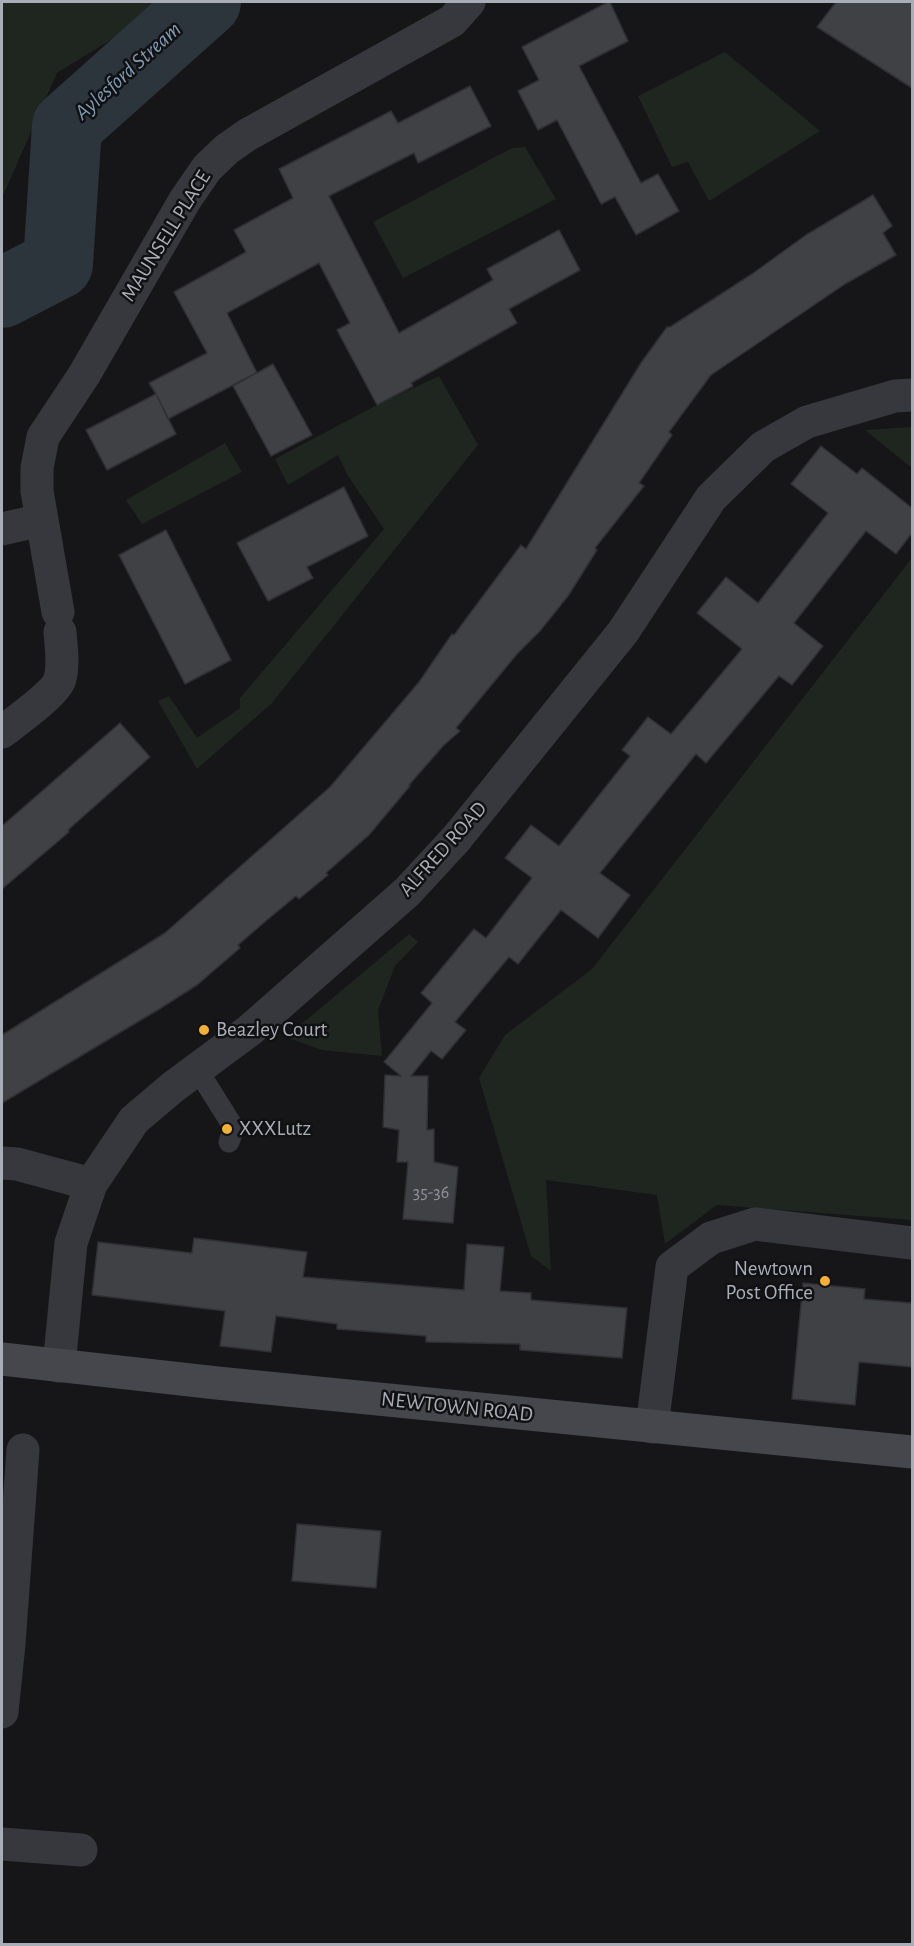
<!DOCTYPE html>
<html>
<head>
<meta charset="utf-8">
<style>
  body { margin:0 }
  #map { position:relative; width:914px; height:1946px; overflow:hidden; background:#161618; font-family:"Alegreya Sans",sans-serif }
  canvas { display:block }
  .frame { position:absolute; inset:0; border:3px solid #a8adb8; pointer-events:none }
</style>
</head>
<body>
<div id="map">
<canvas width="914" height="1946"></canvas>
<div class="frame"></div>
</div>
<script>
const ctx = document.querySelector('canvas').getContext('2d');
ctx.lineJoin = 'round';
function fill(path, color) {
  ctx.fillStyle = color;
  ctx.fill(path, 'evenodd');
}
function trace(path, color, width, dash) {
  ctx.strokeStyle = color;
  ctx.lineWidth = width;
  ctx.lineCap = dash ? 'butt' : 'round';
  ctx.setLineDash(dash || []);
  ctx.stroke(path);
}
function drawText(font, color, halo, rows, align = 'center') {
  ctx.font = font + ' "Alegreya Sans",sans-serif';
  ctx.lineWidth = 5;
  ctx.setLineDash([]);
  ctx.textBaseline = 'middle';
  ctx.strokeStyle = halo;
  ctx.fillStyle = color;
  for (const [text, x, y, turn = 0] of rows) {
    ctx.save();
    ctx.translate(x, y);
    ctx.rotate((+turn || 0) * Math.PI / 180);
    ctx.textAlign = isNaN(turn) ? turn : align;
    if (halo) ctx.strokeText(text, 0, 0);
    ctx.fillText(text, 0, 0);
    ctx.restore();
  }
}
const green = new Path2D(`
  M2 2H172L57 73 2 198Z
  M725 52 820 131 709 201 688 162 672 167 638 96Z
  M525 147 556 199 403 278 373 222 512 148Z
  M439 376 478 445 272 703 197 769 158 701 169 696 197 738 240 708V698L384 529 348 476 338 455 288 485 275 459 377 405Z
  M912 427V468L865 430Z
  M225 443 242 472 142 524 126 500Z
  M912 558V1220L717 1205 665 1244 657 1195 546 1180 551 1271 531 1256 479 1078 505 1035 592 969Z
  M409 934 418 942 395 966 378 1010 382 1056 322 1050 286 1037Z`);
const river = new Path2D(`
  M2 293 58 264 67 126 206 2`);
const building = new Path2D(`
  M608 2H610L628 41 579 66 641 183 658 174 679 211 636 235 615 197 601 204 557 120 538 130 518 91 539 80 522 47Z
  M836 2H912V88L817 27Z
  M470 86 491 126 418 163 414 153 329 196 399 333 493 280 487 269 559 230 580 270 509 309 517 323 411 383 413 386 377 405 337 330 350 323 319 263 227 313 257 373 273 364 312 435 271 456 233 386 256 373 168 419 157 396 176 434 107 470 86 430 156 394 149 383 207 353 174 292 246 252 234 230 293 198 279 169 391 111 398 123Z
  M873 195 892 226 883 233 896 255 845 284 711 375 669 432 672 435 639 483 644 486 595 548 597 550 568 596 540 631 517 654 456 728 460 731 444 745 409 785 410 786 369 835 326 873 328 875 299 899 296 896 267 920 238 945 240 948 197 985 161 1008 2 1103V1035L165 933 330 787 419 682 452 634 454 635 521 545 526 549 641 363 667 327H670L752 274 806 235Z
  M821 446 857 474 862 468 912 508V533L896 554 866 531 794 623 823 646 792 685 779 676 706 763 696 754 600 873 630 895 598 938 561 910 518 964 509 957 455 1022 466 1030 442 1059 431 1051 411 1076H428L427 1130 434 1129V1162L458 1167 453 1223 403 1219 408 1162H397L399 1130 383 1127 385 1075 401 1076 384 1062 432 1003 421 993 474 929 486 938 532 878 505 858 531 825 559 846 630 756 622 750 648 717 671 734 742 649 697 613 726 577 758 603 828 513 791 484Z
  M344 487 368 536 307 567 313 578 268 601 237 543Z
  M166 530 231 660 185 684 119 555Z
  M120 723 150 757 68 830 69 832 2 889V826Z
  M194 1238 307 1252 303 1277 464 1290 467 1244 504 1247 500 1291 531 1293V1300L627 1308 622 1358 520 1350V1344L426 1342V1336L337 1329V1324L276 1316 271 1352 220 1346 225 1311 92 1295 98 1242 192 1253Z
  M803 1283 865 1289 864 1299 912 1303V1367L859 1362 855 1405 792 1399Z
  M297 1524 381 1531 376 1588 292 1581Z`);
const lane = new Path2D(`
  M197 1069 234 1128 229 1142`);
const street = new Path2D(`
  M2 529 42 520
  M58 612 37 491V468L43 437 84 375 185 200 207 168 227 149 247 135 452 21 469 2
  M2 732C15 722 56 693 60 679 64 663 61 647 60 632
  M2 1163 17 1164 91 1184
  M59 1366 71 1243 91 1184 134 1120 173 1087 250 1030 407 892 456 839 623 632 711 498 763 447 807 422 895 396 912 395
  M652 1427 672 1267 711 1238 755 1224 912 1243
  M2 1712 9 1644 23 1450
  M2 1844 81 1850`);
const secondary = new Path2D(`
  M2 1359 217 1383 912 1452`);
const markers = [
  [204,1030,6,"#f2b134"],
  [227,1129,6,"#f2b134"],
  [825,1281,6,"#f2b134"]
];
const numberNames = [
  ["35-36",431,1193]
];
const streetNames = [
  ["MAUNSELL PLACE",166,236,-58],
  ["ALFRED ROAD",443,849,-48],
  ["NEWTOWN ROAD",457,1407,6]
];
const poiNames = [
  ["Beazley Court",216,1030],
  ["XXXLutz",239,1129],
  ["Newtown",813,1269,"right"],
  ["Post Office",813,1293,"right"]
];
const waterNames = [
  ["Aylesford Stream",128,71,-42]
];
fill(green, '#1e261f');
trace(river, '#2c353c', 70);
fill(building, '#404145');
trace(building, '#303034', 1.5);
trace(lane, '#37383d', 21);
trace(street, '#37383d', 33);
trace(secondary, '#45474d', 33);
for (const [x, y, r, color] of markers) {
  const dot = new Path2D();
  dot.arc(x, y, r, 0, 2 * Math.PI);
  ctx.fillStyle = color;
  ctx.fill(dot);
  trace(dot, '#111113', 2);
}
drawText('18px', '#8e929b', null, numberNames);
drawText('21px', '#a8adb8', '#111113', streetNames);
drawText('21px', '#a8adb8', '#111113', poiNames, 'left');
drawText('italic 22px', '#7f9bb3', '#111113', waterNames);
</script>
</body>
</html>
